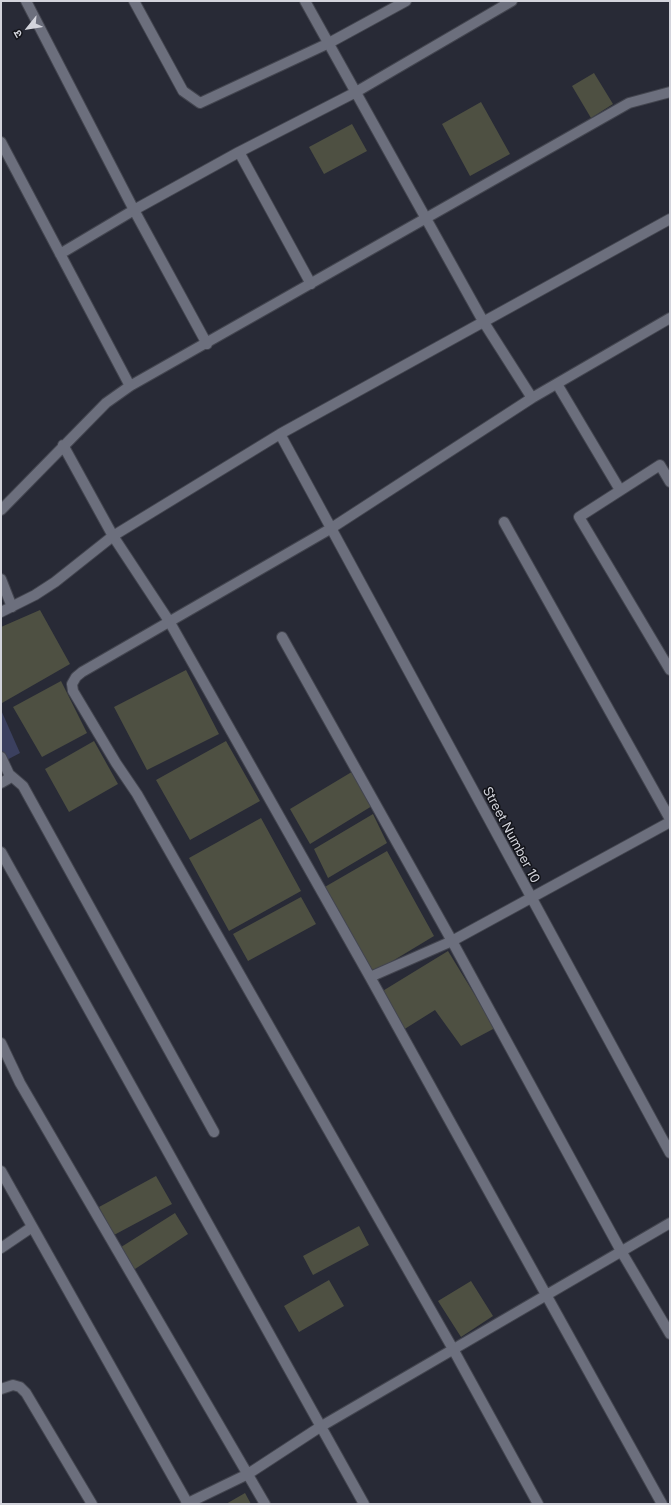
<!DOCTYPE html>
<html>
<head>
<meta charset="utf-8">
<style>
  body { margin:0 }
  #map { position:relative; width:671px; height:1505px; overflow:hidden; background:#282a36; font-family:Inter,"Noto Sans Devanagari",sans-serif }
  canvas { display:block }
  .frame { position:absolute; inset:0; border:2px solid #d3d4dc; pointer-events:none }
  .north { position:absolute; left:8px; top:8px; width:40px; height:40px; -webkit-text-stroke:3px #121319; paint-order:stroke; rotate:240deg; font-size:11px; font-weight:700; line-height:16px; text-align:center; color:#d3d4dc }
  .north::after { content:''; display:block; margin:auto; width:14px; height:18px; background:#d3d4dc; clip-path:polygon(50% 0,100% 100%,50% 72%,0 100%) }
</style>
</head>
<body>
<div id="map">
<canvas width="671" height="1505"></canvas>
<div class="frame"></div>
<div class="north">उ</div>
</div>
<script>
const ctx = document.querySelector('canvas').getContext('2d');
ctx.lineJoin = 'round';
function fill(path, color) {
  ctx.fillStyle = color;
  ctx.fill(path, 'evenodd');
}
function trace(path, color, width, dash) {
  ctx.strokeStyle = color;
  ctx.lineWidth = width;
  ctx.lineCap = dash ? 'butt' : 'round';
  ctx.setLineDash(dash || []);
  ctx.stroke(path);
}
function drawText(font, color, halo, rows, align = 'center') {
  ctx.font = font + ' Inter,sans-serif';
  ctx.lineWidth = 3;
  ctx.setLineDash([]);
  ctx.textBaseline = 'middle';
  ctx.strokeStyle = halo;
  ctx.fillStyle = color;
  for (const [text, x, y, turn = 0] of rows) {
    ctx.save();
    ctx.translate(x, y);
    ctx.rotate((+turn || 0) * Math.PI / 180);
    ctx.textAlign = isNaN(turn) ? turn : align;
    if (halo) ctx.strokeText(text, 0, 0);
    ctx.fillText(text, 0, 0);
    ctx.restore();
  }
}
const green = new Path2D(`
  M1 710 20 753 1 763Z`);
const building = new Path2D(`
  M594 73 613 104 591 118 572 86Z
  M481 102 510 154 470 176 442 124Z
  M352 124 367 151 324 174 309 147Z
  M40 610 70 664 2 703 1 627Z
  M186 670 219 734 147 770 114 707Z
  M61 681 87 733 42 757 13 707Z
  M94 741 118 784 69 812 45 769Z
  M226 741 260 801 190 840 156 780Z
  M355 770 372 806 310 844 290 809Z
  M373 814 387 843 328 878 314 849Z
  M261 818 301 891 229 931 189 858Z
  M387 851 434 936 371 974 323 888Z
  M301 897 316 924 248 961 233 934Z
  M448 951 495 1028 461 1046 435 1010 403 1030 381 992Z
  M156 1176 172 1204 114 1235 99 1207Z
  M175 1213 188 1234 132 1271 118 1249Z
  M359 1226 369 1245 313 1275 303 1256Z
  M329 1280 344 1306 299 1332 284 1306Z
  M471 1281 493 1316 461 1337 438 1301Z
  M245 1493 251 1504H226Z`);
const minor = new Path2D(`
  M26 1 134 210 207 344
  M134 1 183 91 200 103 329 43 406 1
  M305 1 483 321 532 398 330 529 82 672 76 677 72 684 73 691 116 763 137 794 453 1349 538 1504
  M1 142 130 386
  M239 152 311 284
  M60 254 134 210 239 152 356 92 512 1
  M557 384 620 490
  M532 398 670 318
  M280 434 670 1153
  M63 445 113 536 169 621 370 977 662 1504
  M670 482 660 465 579 517 670 670
  M1 510 106 403 130 386 629 103 670 92
  M504 522 670 819
  M1 579 12 607
  M1 612 35 595 55 582 113 536 280 434 670 219
  M282 637 452 941 621 1251 670 1334
  M1 757 9 774 8 779 1 783
  M9 774 23 786 214 1132
  M1 852 364 1504
  M370 977 452 941 670 822
  M1 1043 20 1083 265 1504
  M1 1171 188 1504
  M1 1248 32 1227
  M1 1389 13 1385 20 1387 26 1393 92 1504
  M186 1504 248 1474 320 1427 670 1223`);
const streetNames = [
  ["Street Number 10",511,835,62]
];
fill(green, '#3b405f');
fill(building, '#4e5042');
trace(minor, '#43454f', 12);
trace(minor, '#6c6f7d', 10);
drawText('13px', '#d3d4dc', '#121319', streetNames);
</script>
</body>
</html>
